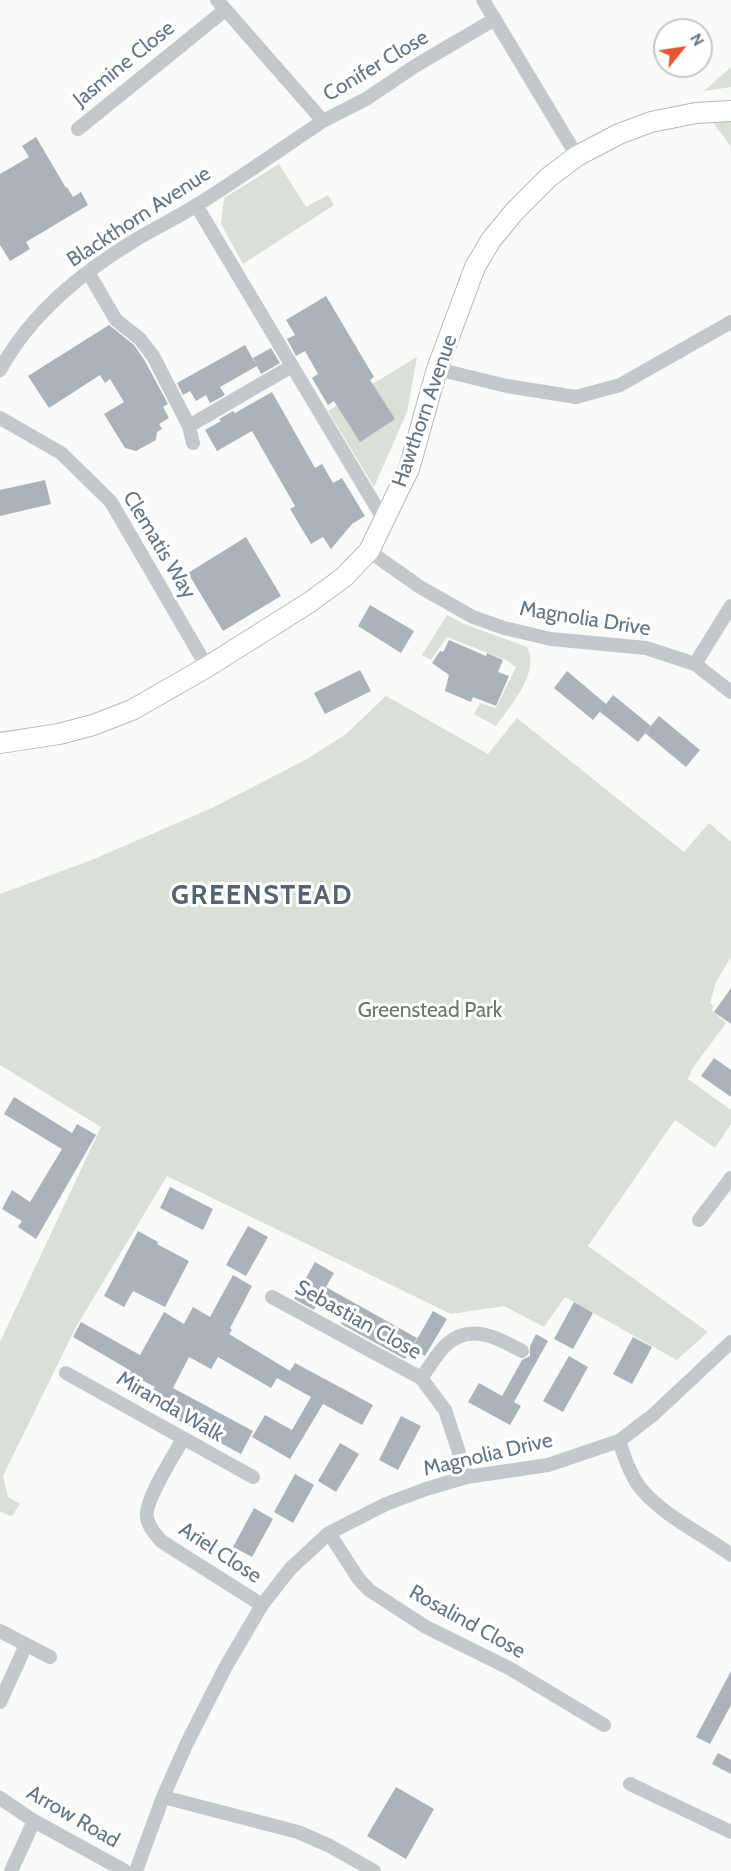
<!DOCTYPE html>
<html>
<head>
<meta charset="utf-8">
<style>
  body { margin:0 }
  #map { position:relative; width:731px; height:1871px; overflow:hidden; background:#fafaf8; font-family:Cabin,sans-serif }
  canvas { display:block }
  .north { position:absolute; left:653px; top:18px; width:60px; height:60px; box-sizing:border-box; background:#fff; border:2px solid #c1c8cd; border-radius:50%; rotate:60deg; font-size:16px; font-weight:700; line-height:24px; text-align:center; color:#657683 }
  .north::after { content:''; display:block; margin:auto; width:21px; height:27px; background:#e4572e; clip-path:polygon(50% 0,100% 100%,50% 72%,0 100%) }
</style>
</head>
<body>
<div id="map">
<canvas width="731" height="1871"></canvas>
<div class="north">N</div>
</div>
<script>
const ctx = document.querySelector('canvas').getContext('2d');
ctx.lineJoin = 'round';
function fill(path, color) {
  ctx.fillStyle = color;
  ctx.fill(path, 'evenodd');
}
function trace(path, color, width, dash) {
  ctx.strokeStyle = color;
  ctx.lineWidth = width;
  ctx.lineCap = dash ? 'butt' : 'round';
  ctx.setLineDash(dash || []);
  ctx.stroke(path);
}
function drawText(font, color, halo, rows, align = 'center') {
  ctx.font = font + ' Cabin,sans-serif';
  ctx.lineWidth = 6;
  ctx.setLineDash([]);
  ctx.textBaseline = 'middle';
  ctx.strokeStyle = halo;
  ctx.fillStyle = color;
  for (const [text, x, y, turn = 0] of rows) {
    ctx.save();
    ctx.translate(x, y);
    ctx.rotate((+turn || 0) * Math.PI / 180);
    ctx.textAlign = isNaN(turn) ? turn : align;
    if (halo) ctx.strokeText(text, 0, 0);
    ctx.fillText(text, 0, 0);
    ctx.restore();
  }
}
const green = new Path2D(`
  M731 67V87L704 91Z
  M731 118V147L711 119Z
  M279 164 306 207 328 195 334 205 243 264 221 224 224 198Z
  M417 357 407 412 374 487 328 411Z
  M447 615 464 624 527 647C541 672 510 706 496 726L474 714 480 703 496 708 516 667 506 660 447 637 431 660 422 655Z
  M386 696 488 754 517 718 684 852 709 823 731 842V957L716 982 710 1003 714 1006 711 1010 726 1023 692 1069 688 1079 731 1110V1124L715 1148 675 1120 588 1246 708 1332 677 1360 565 1297 544 1327 504 1306 451 1314 167 1176 76 1327 3 1476 8 1497 20 1504 12 1516 0 1512V1342L101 1127 0 1065V894L94 859 214 807 307 759 346 734Z`);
const building = new Path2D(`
  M36 137 66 188 67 187 73 197 81 192 88 205 26 242 30 249 10 261 0 245V174L29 157 22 146Z
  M326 296 374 377 370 380 395 419 360 442 334 401 328 405 312 378 318 374 305 351 296 356 287 339 295 335 286 320Z
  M109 325 134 345 145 361 168 404 163 407 169 418 159 424 162 429 157 432 156 440 136 451 125 448 104 414 124 402 110 379 105 383 100 375 49 408 28 376Z
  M245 345 257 366 220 387 225 395 210 403 206 395 196 401 190 391 183 395 177 383Z
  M271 348 280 363 261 374 253 358Z
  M272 392 315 468 322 464 333 483 342 478 365 516 352 524 331 549 323 537 311 544 290 509 295 506 252 431 217 451 205 430 221 421 219 419 233 411 235 413Z
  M45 480 51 504 0 516V490Z
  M246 537 281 596 223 631 188 573Z
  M370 605 414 631 401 653 358 626Z
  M449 640 486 656 487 653 503 660 498 672 509 676 496 706 473 697 471 702 445 691 449 675 432 663 440 651 443 652Z
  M360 670 371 691 325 714 314 693Z
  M567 671 606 704 613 695 651 726 638 742 600 712 602 709 593 720 554 688Z
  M659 716 700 750 686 767 645 733Z
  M731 988V1024L714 1012Z
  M714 1058 731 1070V1097L701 1076Z
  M14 1097 72 1133 77 1124 96 1135 36 1239 18 1227 22 1221 2 1209 12 1190 30 1202 62 1149 4 1114Z
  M170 1187 213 1209 203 1230 160 1208Z
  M248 1226 268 1237 246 1276 226 1265Z
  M138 1231 158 1242 157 1244 189 1261 165 1307 133 1291 124 1307 104 1296Z
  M315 1262 334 1273 326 1287 417 1338 405 1359 341 1324 344 1318 318 1302 314 1310 294 1299Z
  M233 1275 252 1286 230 1328 232 1330 229 1334 290 1371 295 1363 373 1405 362 1425 323 1404 290 1459 252 1437 265 1415 292 1430 311 1397 277 1378 271 1388 218 1357 211 1369 189 1357 173 1388 253 1431 241 1454 176 1419 180 1412 150 1396 155 1387 130 1374 131 1371 73 1337 81 1322 140 1355 164 1312 184 1324 193 1307 210 1317Z
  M574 1302 593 1313 573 1349 554 1339Z
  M433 1311 447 1319 425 1356 412 1348Z
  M536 1334 548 1341 514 1402 521 1406 510 1425 468 1402 479 1383 502 1396 522 1360 530 1356V1346Z
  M633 1337 652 1347 632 1384 613 1374Z
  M569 1356 588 1367 563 1412 543 1401Z
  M401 1416 421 1426 398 1470 379 1460Z
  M340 1443 359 1454 336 1492 318 1481Z
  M295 1474 314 1485 293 1523 274 1512Z
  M254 1508 273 1519 252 1557 233 1547Z
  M731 1671V1705L710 1744 696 1737Z
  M718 1753 731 1760V1774L712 1764Z
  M396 1787 434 1809 406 1859 367 1836Z`);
const street = new Path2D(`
  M217 0 323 121 366 99 415 66 495 19
  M483 0 577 156
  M78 129 225 10
  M196 205 384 520
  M88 272 116 320 140 339 153 356 189 426
  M437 369 507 386 576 397 620 385 731 322
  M0 370C31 313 82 272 137 239 157 227 178 217 197 205 240 178 281 149 323 121
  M0 418 61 453 111 502 207 667
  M193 443 189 426 292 366
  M369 551 420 587 473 617 504 628 551 639 646 648 695 664 731 692
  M695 664 731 606
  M699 1220 731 1178
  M272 1297 421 1378 445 1410 467 1477
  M66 1373 253 1477
  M421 1378C429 1368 437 1353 447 1344 471 1323 498 1338 522 1351
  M183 1439C174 1455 144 1501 147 1517 148 1527 155 1533 161 1541L262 1605
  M619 1441C625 1458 631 1478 643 1491 668 1519 702 1533 731 1555
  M329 1533 358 1578 369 1590 426 1627 509 1668 604 1725
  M0 1631 50 1657
  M0 1702 26 1645
  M630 1784 731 1832
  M163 1797 298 1832 330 1846 374 1871
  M0 1798 34 1821 125 1871
  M11 1871 34 1821
  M136 1871 163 1797 186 1745 225 1668 262 1605 290 1569 329 1533 386 1504 426 1489 467 1477 548 1465 619 1441 653 1415 731 1342`);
const secondary = new Path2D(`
  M0 743 59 734 93 725 132 710 207 667 310 602 344 577 369 551 401 485 409 469 437 369 475 267 491 240 514 212 549 177 577 156 619 134 651 122 696 113 731 111`);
const streetNames = [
  ["Jasmine Close",124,64,-39],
  ["Conifer Close",376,66,-31],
  ["Blackthorn Avenue",139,217,-33],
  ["Hawthorn Avenue",425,411,-71],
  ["Clematis Way",159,545,59],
  ["Magnolia Drive",585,619,9],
  ["Sebastian Close",358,1320,29],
  ["Miranda Walk",170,1407,30],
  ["Magnolia Drive",488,1455,-13],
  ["Ariel Close",220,1553,33],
  ["Rosalind Close",467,1622,29],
  ["Arrow Road",73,1817,30]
];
const parkNames = [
  ["Greenstead Park",430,1011]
];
const districtNames = [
  ["GREENSTEAD",262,896]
];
fill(green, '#dadfd7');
fill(building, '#aab3b9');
trace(secondary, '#b3babf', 22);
trace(street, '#c3c8cc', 14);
trace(secondary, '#fff', 20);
drawText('21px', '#657683', '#fff', streetNames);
drawText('21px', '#687a64', '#fff', parkNames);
ctx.letterSpacing = '1.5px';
drawText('bold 27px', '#57646e', '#fff', districtNames);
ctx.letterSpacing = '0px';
</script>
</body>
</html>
